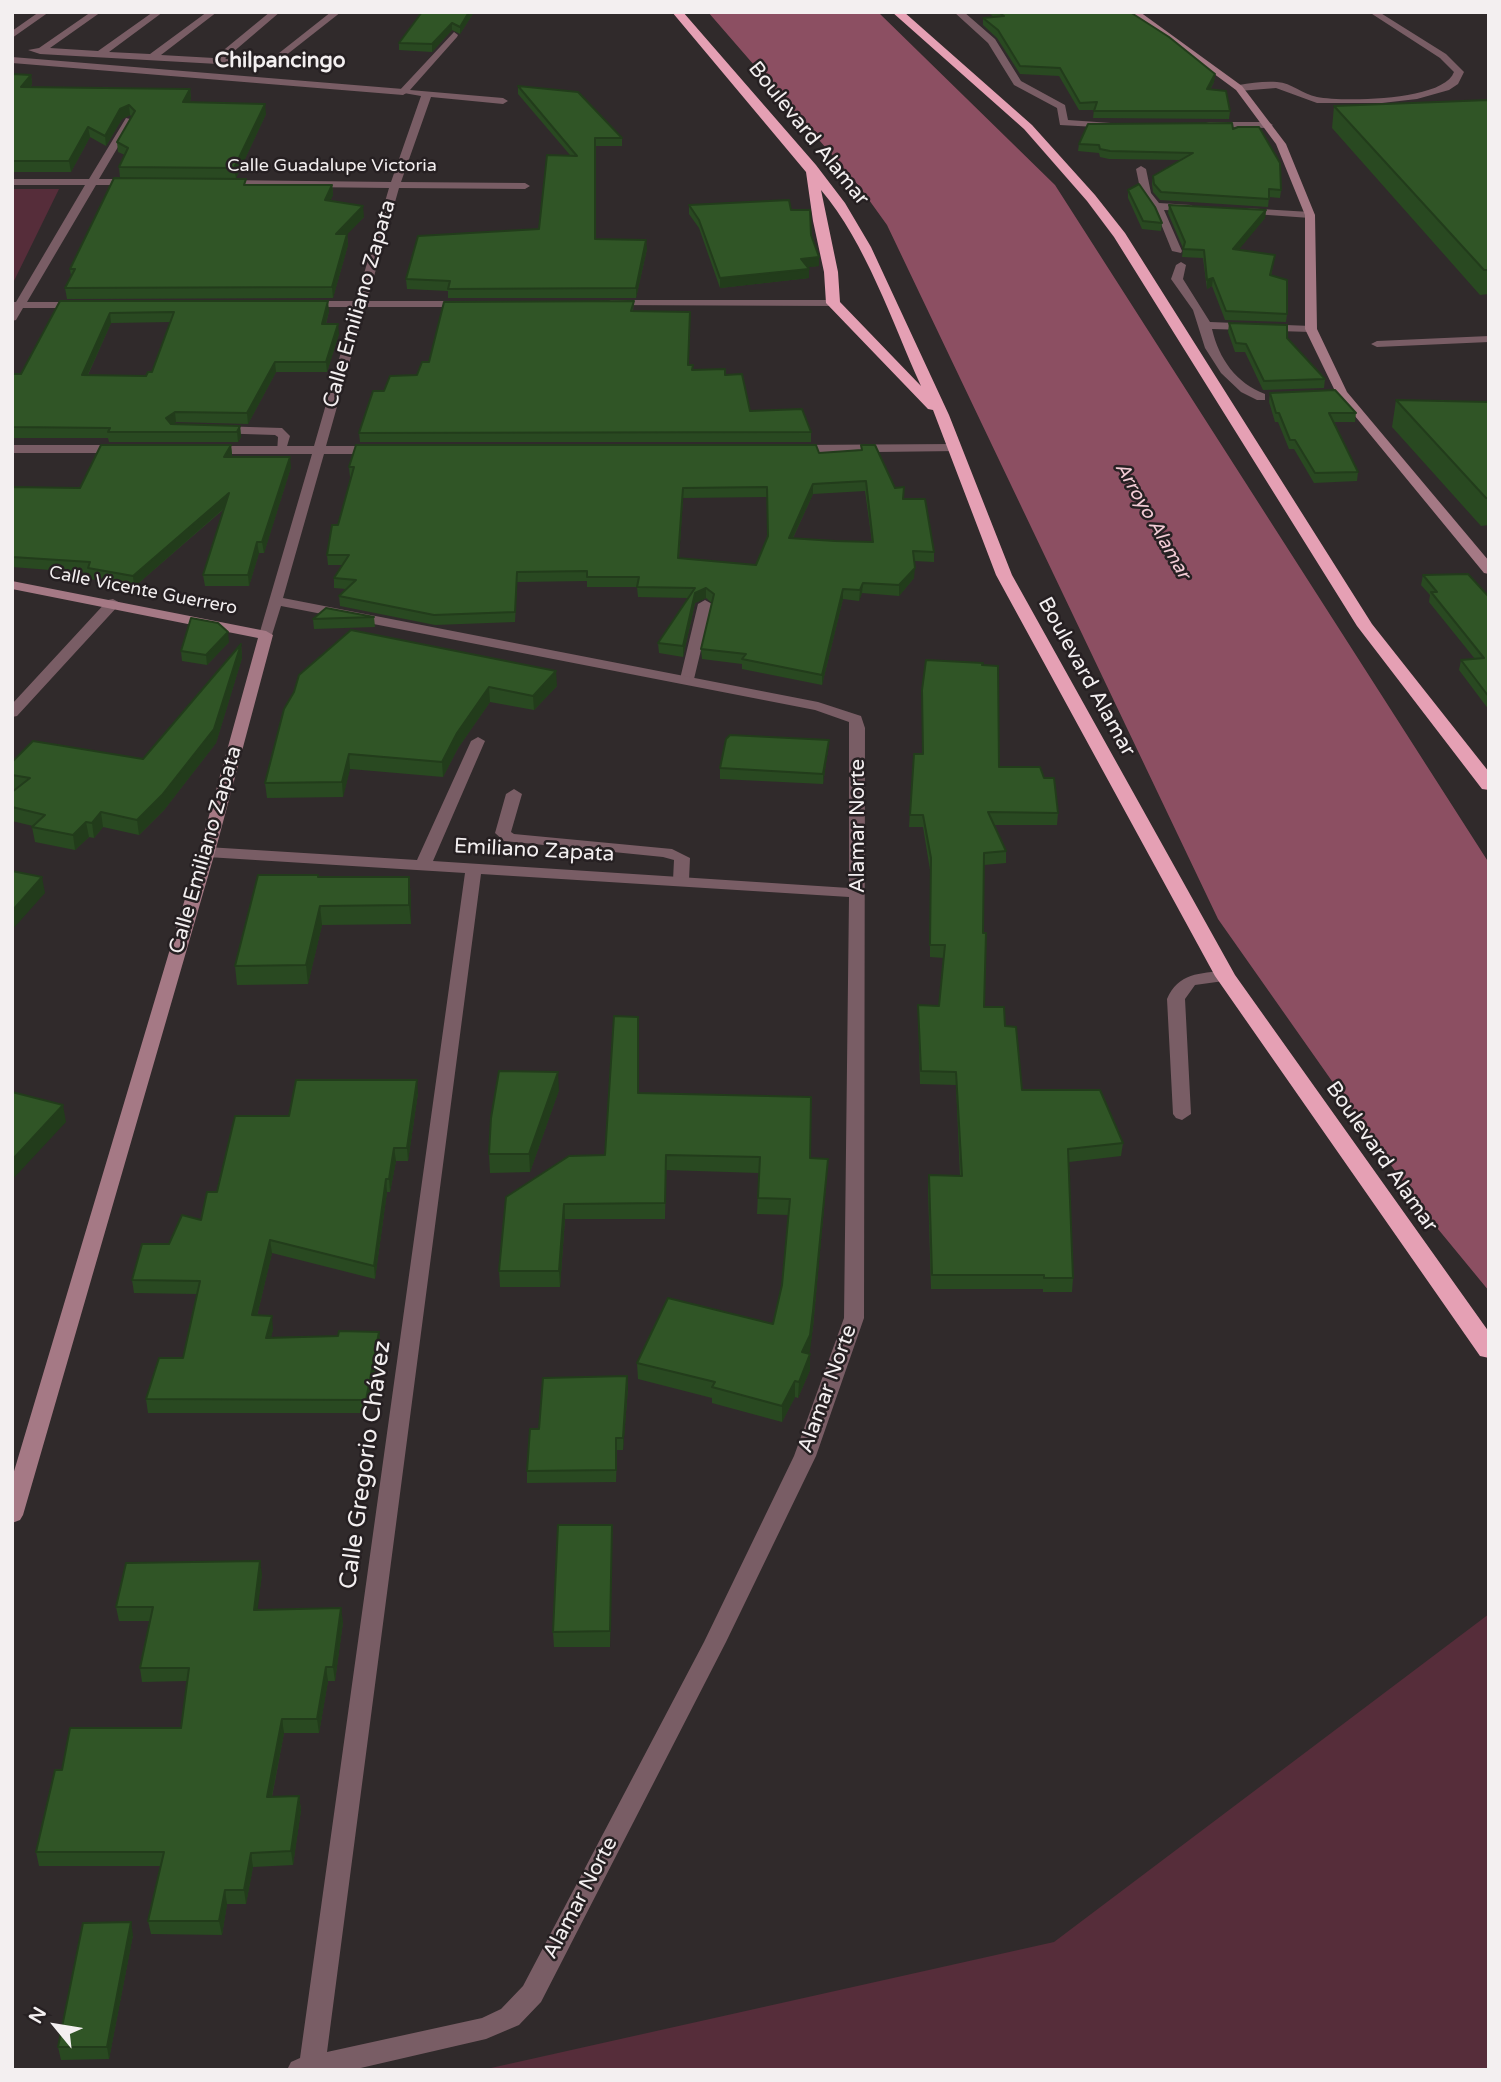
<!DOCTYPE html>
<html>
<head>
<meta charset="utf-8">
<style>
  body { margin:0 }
  #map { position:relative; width:1501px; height:2082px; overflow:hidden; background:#302a2b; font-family:"Varela Round",sans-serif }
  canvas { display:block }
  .frame { position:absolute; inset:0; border:14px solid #f3eff0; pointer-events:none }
  .north { position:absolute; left:21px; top:1991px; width:70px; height:70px; -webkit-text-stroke:5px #262022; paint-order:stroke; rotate:300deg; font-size:19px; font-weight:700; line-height:28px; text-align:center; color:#f3eff0 }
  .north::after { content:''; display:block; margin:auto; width:24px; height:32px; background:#f3eff0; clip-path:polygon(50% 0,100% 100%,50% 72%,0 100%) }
</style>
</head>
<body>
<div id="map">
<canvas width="1501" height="2082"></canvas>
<div class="frame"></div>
<div class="north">N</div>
</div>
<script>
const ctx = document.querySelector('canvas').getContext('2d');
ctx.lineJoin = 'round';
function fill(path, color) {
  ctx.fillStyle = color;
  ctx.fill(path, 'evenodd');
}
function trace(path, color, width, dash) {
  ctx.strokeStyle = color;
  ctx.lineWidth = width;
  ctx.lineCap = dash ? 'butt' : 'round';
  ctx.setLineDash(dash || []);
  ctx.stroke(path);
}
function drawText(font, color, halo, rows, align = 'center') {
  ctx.font = font + ' "Varela Round",sans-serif';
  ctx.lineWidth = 5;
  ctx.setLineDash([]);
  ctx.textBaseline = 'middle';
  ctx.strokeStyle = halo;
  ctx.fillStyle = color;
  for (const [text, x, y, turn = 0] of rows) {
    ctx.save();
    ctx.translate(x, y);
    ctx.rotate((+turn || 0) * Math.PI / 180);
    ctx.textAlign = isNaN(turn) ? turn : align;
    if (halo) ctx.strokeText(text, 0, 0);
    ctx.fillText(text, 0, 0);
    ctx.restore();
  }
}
const green = new Path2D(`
  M12 189H59L12 285Z
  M1489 1614V2070H482L1054 1942Z`);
const water = new Path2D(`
  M708 12H878L1055 185 1489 863V1291L1424 1212 1218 919 887 225 859 186Z`);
const lane = new Path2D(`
  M39 12H49L12 38V31Z
  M91 12H101L50 48 98 51 153 12H163L109 52 150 54 207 12H217L161 55 214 58 270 12H280L225 59 269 61 331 12H341L271 67 40 54 28 50 39 48Z
  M1369 12H1379L1446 54 1464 72 1458 84 1449 90 1417 99 1382 103H1317L1276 88 1239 91 1234 88 1239 85C1251 83 1264 81 1277 82 1292 83 1302 94 1317 97 1343 102 1444 101 1454 72L1440 58Z
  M12 57 403 89 408 92 403 95 12 63Z
  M1489 336V342L1377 347 1371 344 1377 341Z
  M217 426 282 428 290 436 285 453H277L278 437 275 435 213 433V427Z
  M705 600 712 604 694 679 687 683 680 679 698 604Z
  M514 789 522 794 511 832 514 834 672 849 690 858 689 880 681 885 675 883 673 880 674 860 663 857 504 841 495 833 506 794Z
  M1225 971 1233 976 1231 980 1195 985 1185 999 1191 1114 1182 1120 1176 1118 1173 1114 1167 999C1178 973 1200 973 1225 971Z`);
const street = new Path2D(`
  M954 12H964L995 39 1021 81 1065 105 1068 120 1111 123 1116 126 1114 128 1060 125 1057 108 1014 85 988 43Z
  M454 32 458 35 457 37 410 90 503 98 508 101 503 104 431 97 401 182 525 183 530 186 525 189 399 188 367 301H467L473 304 467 307H365L326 446H376L382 450 376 454H324L283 598 818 702 861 716 865 728 864 1318 816 1456 726 1642 541 2002 519 2025 486 2039 352 2070H287L291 2062 300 2058 465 873 207 857 199 852 207 847 417 860 471 741 478 737 485 741 433 861 849 888V722L815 710 281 606 271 638 266 639 259 635 312 454H208L202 450 208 446H314L354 307H306L300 304 306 301H356L389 188 224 186 219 183 224 180 391 182 421 96 398 92ZM481 874 849 897 844 1318 794 1456 704 1642 523 1986 501 2009 482 2018 327 2052Z
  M126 118 134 120 99 179H133L138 182 133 185H96L27 302H79L85 305 79 308H23L16 320 12 321V302H16L85 185H12V179H89Z
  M1209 122H1268L1273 125 1268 128 1206 127V123Z
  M1141 166 1146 169 1151 193 1159 203 1191 205 1196 208 1191 211 1164 210 1182 251 1181 253 1172 251 1157 214 1141 193 1136 169Z
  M1244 208 1310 212 1315 215 1310 218 1240 213 1239 211Z
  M1181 262 1186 265 1183 279 1210 322 1311 326 1317 329 1311 332 1212 329C1219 359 1236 383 1265 394V400H1257L1241 392 1221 373 1205 348 1193 310 1171 279 1176 265Z
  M611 300H833L839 303 833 306 607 305 605 303Z
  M954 444 960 448 958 451 796 453 790 449 796 445Z
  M12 445H121L127 449 121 453H12Z
  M113 599 120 603 118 606 17 716 12 717V704L108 600Z`);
const secondary = new Path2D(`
  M1130 12H1140L1242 86 1286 144 1315 215 1317 329 1347 392 1489 561V574L1484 573 1336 393 1305 329V215L1276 144 1236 90Z
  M12 581 266 631 273 635 215 852 23 1515 20 1520 12 1523V1478L199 852 258 638 12 589Z`);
const highway = new Path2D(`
  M672 12H683L816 165 845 203 871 247 949 415 1012 575 1235 975 1489 1332V1358L1480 1356 1215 976 996 575 933 410 928 409 826 303 824 272 813 221 806 172ZM821 190C866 243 892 322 921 386L840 302 838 272Z
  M892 12H904L1032 125 1095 195 1125 233 1372 624 1489 772V790L1482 789 1357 626 1114 237 1087 201 1024 129Z`);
const wall = new Path2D(`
  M474 12 460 34 452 30 432 52 399 50V43Z
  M987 12H1130L1215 74 1214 82 1210 90 1230 111 1229 119 1093 118 1094 110H1079L1059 76 1020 74 997 38 983 25V18L994 17Z
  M12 74 31 75 32 84 30 88 190 89 191 99 189 103 266 114 236 178H120L119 167 125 155 118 152 117 142 132 117 130 115 122 119 106 146 90 137 71 172H12Z
  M518 86 622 138V146H595L596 239 647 249 636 298H448V291L407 289 406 279 539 229 570 155 518 94Z
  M1489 100V294L1480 295 1332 128 1334 106Z
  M1233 129 1281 190 1280 198 1269 197 1268 207 1160 200 1153 192 1152 184 1153 176 1180 160 1109 159 1100 157 1099 153 1078 151 1079 144Z
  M247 185H332L333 195 330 201 364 217 347 234 348 245 333 298 67 299 65 288 71 276 70 269Z
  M1128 190 1162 223 1161 231 1142 229 1128 198Z
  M689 205 791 210 811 235 819 266 807 267 809 269V278L720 288 699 228 689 214Z
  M1169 205 1266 210 1265 218 1238 250 1275 255 1271 276 1287 314 1286 322 1225 320 1212 286 1207 289 1203 258 1182 257 1183 248 1168 213Z
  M60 301 329 311 326 324 339 334 327 372H276L248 424 176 422 173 424 240 426 241 437 238 442H109L108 438H12V374H21ZM171 322 152 372 146 376 88 375 111 323Z
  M634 301 633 311 692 370 725 375 750 411 811 432V442H360L359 433 384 391 417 375 429 362Z
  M1229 323 1325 379 1324 388 1263 390 1245 352H1235L1228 332Z
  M1270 393 1356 413 1355 422H1333L1358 472 1357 481 1314 483 1294 449H1289L1278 422H1275L1269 402Z
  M1396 400 1489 402V525L1481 526 1392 427Z
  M231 445 232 455 231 457 291 467 264 553H259L249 586H205L203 575 224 509 134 587 90 579 89 573 12 567V487L80 488Z
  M861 445 903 499 934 552V562L914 561V578L899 596 862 593 859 601 843 599 822 685 742 669V664L702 659 701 649 712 603 706 598 695 603 683 657 659 653 658 643 688 598 638 597 637 587H587V581L517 582 515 622 435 625 340 606 339 596 346 589 334 588V578L342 565H328L327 555 338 525 351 477H350L349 467 819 453 861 450ZM865 491 872 542 835 541 793 538 813 494ZM767 497 768 537 756 565 679 558 683 498Z
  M1423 575 1489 597V710L1459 670 1461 660 1475 659 1429 602 1430 595 1421 585Z
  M374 617 375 627 314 629 313 619Z
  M229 642 207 665 182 661 181 651Z
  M241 644 242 658 216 743 164 810 139 835 103 827 94 838 89 837 75 850 35 842 32 827 33 826 12 821V792L15 790 12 789V762L143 759Z
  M983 663 999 767 1044 778 1058 813 1057 825H994L1006 851V863L984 865 983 933 984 1007 1005 1026 1022 1090 1123 1143 1121 1156 1069 1162 1073 1278 1072 1292H1043V1289H931L928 1189 929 1175 960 1176 956 1085 920 1084 918 1005 939 1006 944 958 930 957V870L923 827H909L914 754H923L922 690Z
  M557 686 534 710 490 702 458 748 443 777 350 769 343 797 267 798 265 783 294 692Z
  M829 740 828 750 823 784 720 779V768Z
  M318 877H409L411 896V924L322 925 308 984 237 985 235 966Z
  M559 1090 530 1172 490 1173 489 1154Z
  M418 1093 408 1161H396L390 1192H387L375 1279 272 1253 257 1316 273 1329 271 1337 338 1336 379 1332 380 1345 367 1413H148L146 1399 183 1358 197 1294 134 1293 132 1280 169 1244 201 1220 217 1192 289 1116Z
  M639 1093 810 1158 827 1175 813 1327 809 1354H810V1370L798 1398 795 1397 782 1422 712 1403V1398L638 1379 637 1363 773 1324 782 1285 789 1215 757 1214 759 1173 666 1170 665 1219H565L560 1287H500L499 1271 605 1155Z
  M627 1376 628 1388 623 1450H617L616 1482 527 1483V1471L539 1429Z
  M612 1540 610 1647H554L553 1632Z
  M262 1574 257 1610 343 1622 335 1681H328L319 1733H284L272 1797 299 1796 301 1810 293 1865 253 1867 246 1904H227L222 1935 151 1934 148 1921 161 1866H39L36 1852 62 1770 181 1728 187 1681 142 1682 140 1668 150 1621H119L116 1607Z
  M133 1935 109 2059 61 2060 58 2047Z`);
const shadedWall = new Path2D(`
  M469 12H474L460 34V27Z
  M452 23V30L432 52V44Z
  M1215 74 1214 82 1206 97 1207 89Z
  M31 75 32 84 23 97 21 87Z
  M190 89 191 99 184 112 183 102Z
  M265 104 266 114 236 178 234 168Z
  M129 105 130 115 122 119 106 146 105 136 120 109Z
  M88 127 90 137 71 172 69 161Z
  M332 185 333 195 326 211 325 200Z
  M363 206 364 217 337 245 336 234Z
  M1266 210 1265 218 1232 258 1233 249Z
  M347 234 348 245 333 298 332 287Z
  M646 240 647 249 636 298V288Z
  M819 257V266L801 268V259Z
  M809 269V278L720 288V278Z
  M1213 278 1212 286 1207 289V280Z
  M328 301 329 311 323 334 322 324Z
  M110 313 111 323 83 385 82 375Z
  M338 324 339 334 327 372 326 362Z
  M275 362 276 372 248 424 247 413Z
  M175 412 176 422 167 428 166 418Z
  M240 426 241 437 238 442 237 432Z
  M231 445 232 455 225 467 224 457Z
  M290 457 291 467 264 553 262 542Z
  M813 484V494L788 548 789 538Z
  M229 493 230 503 134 587 133 576Z
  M257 542 259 553 249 586 248 575Z
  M915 568 914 578 899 596V585Z
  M863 583 862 593 859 601 860 590Z
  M706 588V598L695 603 683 657V646L695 593Z
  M843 589V599L822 685V675Z
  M228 632 229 642 207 665 206 655Z
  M241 644 242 658 216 743 164 810 139 835 137 820Z
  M556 671 557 686 534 710 533 696Z
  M489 687 490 702 458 748 443 777 442 762 457 733Z
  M829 740 828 750 823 784V774Z
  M349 754 350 769 343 797 342 782Z
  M101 812 103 827 94 838 92 823Z
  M86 822 89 837 75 850 73 835Z
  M42 877 45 893 12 930V911Z
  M409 877 411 896V924L409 905Z
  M320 906 322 925 308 984 306 965Z
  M558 1072 559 1090 530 1172 529 1154Z
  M417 1080 418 1093 408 1161 407 1148Z
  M63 1105 66 1122 12 1180V1160Z
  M394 1148 396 1161 390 1192 389 1179Z
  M828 1159 827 1175 813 1327 810 1351 802 1368V1352Z
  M386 1179 387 1192 375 1279 374 1266Z
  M564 1204 565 1219 560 1287 559 1271Z
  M270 1240 272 1253 254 1328 252 1315Z
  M272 1316 273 1329 268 1351 266 1338Z
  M379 1332 380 1345 367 1413 366 1400Z
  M810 1354V1370L798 1398 799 1382Z
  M627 1376 628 1388 623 1450V1438Z
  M795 1381V1397L782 1422V1406Z
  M612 1525V1540L610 1647V1631Z
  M260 1561 262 1574 256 1623 254 1610Z
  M341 1608 343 1622 335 1681 333 1667Z
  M326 1667 328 1681 319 1733 317 1719Z
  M282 1719 284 1733 269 1810 267 1797Z
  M299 1796 301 1810 293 1865 291 1851Z
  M251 1853 253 1867 246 1904 244 1890Z
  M225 1890 227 1904 222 1935 219 1921Z
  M131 1922 133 1935 109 2059 107 2047Z`);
const building = new Path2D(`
  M422 12H469L460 27 452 23 432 44 399 43Z
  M998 12H1130L1169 37 1215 74 1207 89 1226 91 1230 111H1094L1097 102 1080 103 1060 68 1020 66 998 30 983 18 1004 16Z
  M12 74 31 75 21 87 190 89 183 102 265 104 234 168 119 167 128 148 117 142 135 111 129 105 120 109 105 136 88 127 69 161H12Z
  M518 86 578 92 622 138H595V239L646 240 636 288 448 289 450 281 406 279 418 236 539 229 547 155 577 156Z
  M1489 100V270H1484L1334 106Z
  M1232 123 1233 129 1238 127H1259L1280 163 1281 190 1269 189V199L1161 192 1154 184 1153 176 1193 153 1110 151 1100 149 1099 145 1079 144 1088 124Z
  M114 178 246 179 244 185H332L325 200 363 206 336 234H347L332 287 65 288 75 269H70Z
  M1139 184 1155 207 1162 223 1143 221 1128 190Z
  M789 200 791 210H810L811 235 819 257 801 259 809 269 720 278 699 220 689 205Z
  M1169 205 1266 210 1233 249 1275 255 1270 275 1287 280V314L1226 311 1213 278 1207 280 1204 250 1183 249 1185 242Z
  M60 301H328L322 324H338L326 362H275L247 413 175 412 166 418 171 424 240 426 237 432H108L110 428 12 427V374H21ZM174 312 152 372H148L146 376 82 375 110 313Z
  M634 301 631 311 690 312 688 365H693L692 370 725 369V375L742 374 750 411 802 409 811 432 359 433 373 391H384L390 376 417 375 422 362H429L444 302Z
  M1229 323 1287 325V338L1325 379 1264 381 1246 344 1236 343Z
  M1335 390 1356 413H1329L1358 472 1315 473 1295 440H1290L1279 413H1276L1270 393Z
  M1396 400 1489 402V498H1486Z
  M101 445H231L224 457H290L262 542H257L248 575H203L229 493 133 576 88 568 90 562 12 557V487L80 488Z
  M356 445H816L819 453 862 450 861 445H875L895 488 904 487 903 499H925L934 552 913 551 915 568 899 585 863 583 860 590 843 589 822 675 742 659 746 654 701 649 714 594 706 588 695 593 683 646 658 643 695 588 637 587 639 577H587V571L517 572 515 612 434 615 339 596 356 580 334 578 349 555H327L332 525H338L354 467H349ZM866 481 873 542 835 541 789 538 813 484ZM767 487 768 536 756 565 678 558 683 488Z
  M1468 574 1489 597V697L1461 660 1484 658 1431 592H1437L1423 575Z
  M326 608 374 617 313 619Z
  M191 618 218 623 228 632 206 655 181 651Z
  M351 630 556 671 533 696 489 687 457 733 442 762 349 754 342 782 265 783 284 709 294 692 299 675Z
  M241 644 214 729 162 795 137 820 101 812 92 823 86 822 73 835 32 827 45 815 12 807V792L30 778 12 775V762L33 741 143 759Z
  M926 660 983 663 982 665 998 666 999 767H1040L1044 778H1054L1058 813 988 812 1006 851 984 853 983 933H986L984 1007H1004L1005 1026 1016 1027 1022 1090H1100L1123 1143 1068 1149 1073 1278H1044V1275H932L929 1175 962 1176 956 1072 921 1071 918 1005 939 1006 945 945H930L931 858 923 815H910L914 754H923L922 690Z
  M730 735 829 740 823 774 720 768 726 739Z
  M12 871 42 877 12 911Z
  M258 875H318V877H409V905L320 906 306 965 235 966Z
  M614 1016 638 1017V1093L811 1097 810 1158 828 1159 813 1311 810 1335 802 1352 810 1354 799 1382 795 1381 782 1406 712 1387 715 1382 637 1363 668 1298 773 1324 782 1285 790 1199 758 1198 760 1157 666 1155 665 1203 564 1204 559 1271H499L506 1197 569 1156 605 1155Z
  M499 1071 558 1072 529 1154H489L491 1118Z
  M296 1080H417L407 1148H394L389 1179H386L374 1266 270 1240 252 1315 272 1316 266 1338 338 1336 339 1331 379 1332 366 1400 146 1399 159 1358H183L200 1281 132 1280 142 1244H169L182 1215 201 1220 207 1192H217L235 1116H289Z
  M12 1092 63 1105 12 1160Z
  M627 1376 623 1438H616V1470L527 1471 530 1429H539L543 1378Z
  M558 1525H612L610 1631 553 1632Z
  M260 1561 254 1610 341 1608 333 1667H326L317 1719H282L267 1797 299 1796 291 1851 251 1853 244 1890H225L219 1921H148L164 1852H36L55 1770H62L70 1728H181L189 1668H140L153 1607H116L126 1563Z
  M131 1922 107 2047H58L83 1923Z`);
const farStreetnames = [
  ["Calle Guadalupe Victoria",332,166],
  ["Calle Vicente Guerrero",143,591,11]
];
const farWaternames = [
  ["Arroyo Alamar",1152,521,60]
];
const farQuarternames = [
  ["Chilpancingo",280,61]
];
const streetNames = [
  ["Boulevard Alamar",808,134,51],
  ["Calle Emiliano Zapata",360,304,-74],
  ["Boulevard Alamar",1086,677,61],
  ["Alamar Norte",858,826,-90],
  ["Calle Emiliano Zapata",206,850,-74],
  ["Emiliano Zapata",534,851,3],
  ["Boulevard Alamar",1381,1157,55],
  ["Alamar Norte",828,1389,-70],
  ["Alamar Norte",581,1898,-62]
];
const nearStreetnames = [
  ["Calle Gregorio Chávez",366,1465,-82]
];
fill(green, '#562d3a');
fill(water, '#8c4f62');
fill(lane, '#795d65');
fill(street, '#795d65');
fill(secondary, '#a57985');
fill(highway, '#e5a0b4');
fill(wall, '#294921');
fill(shadedWall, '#223c1b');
fill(building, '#305526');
trace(building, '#223c1b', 2);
drawText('18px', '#f3eff0', '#262022', farStreetnames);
drawText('italic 19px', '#f3ccd6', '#262022', farWaternames);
drawText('bold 21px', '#f3eff0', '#262022', farQuarternames);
drawText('21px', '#f3eff0', '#262022', streetNames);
drawText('24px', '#f3eff0', '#262022', nearStreetnames);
</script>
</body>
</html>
